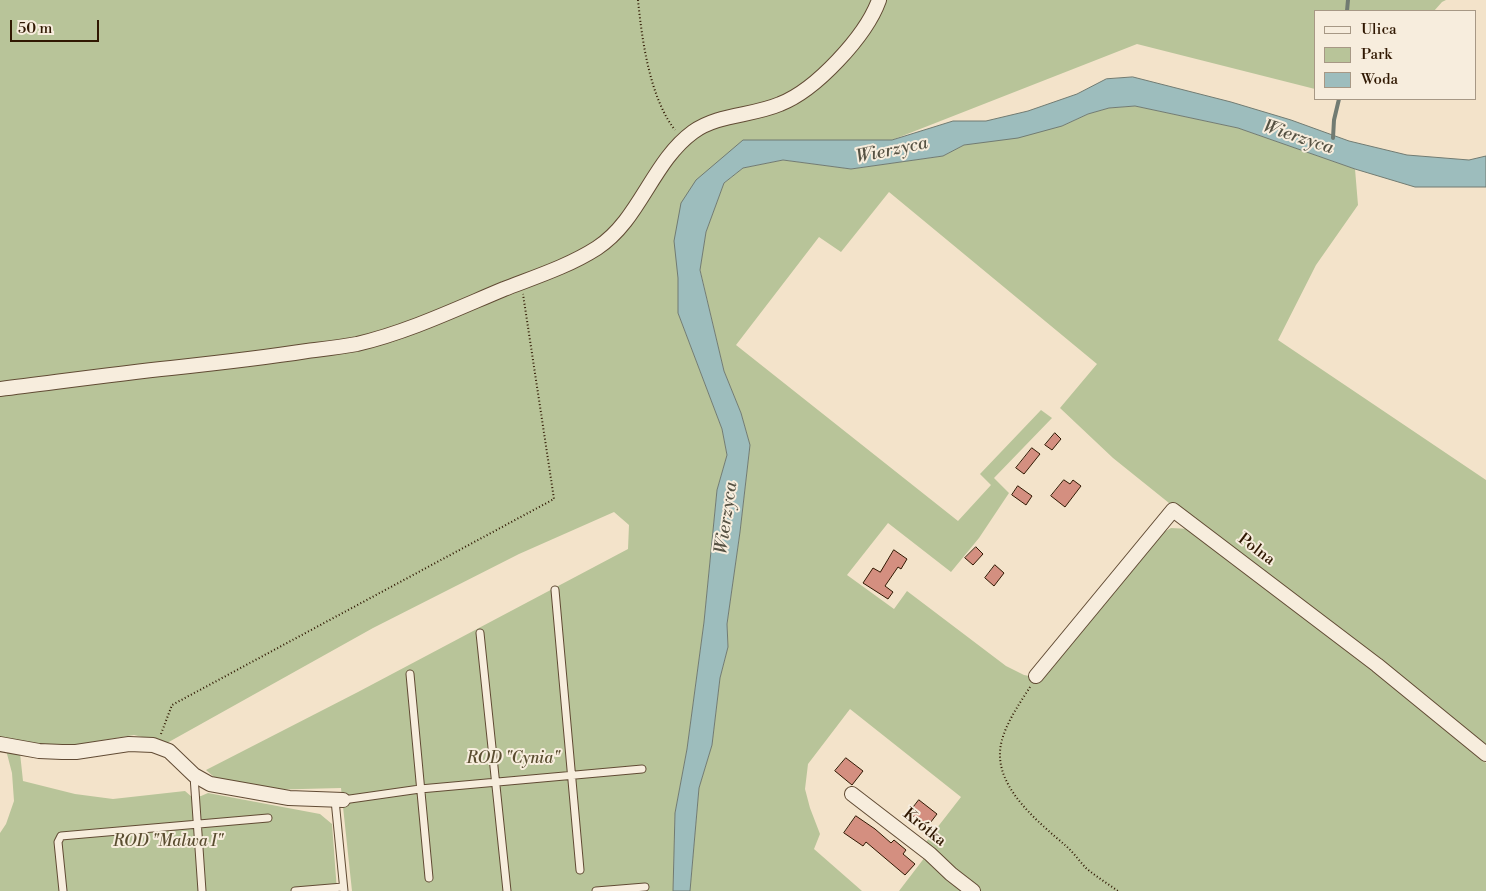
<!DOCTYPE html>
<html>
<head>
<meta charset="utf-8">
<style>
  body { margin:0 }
  #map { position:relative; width:1486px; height:891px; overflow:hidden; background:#f3e3ca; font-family:"Libre Bodoni",serif }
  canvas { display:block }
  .legend { position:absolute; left:1314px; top:10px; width:162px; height:90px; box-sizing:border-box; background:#f7eddd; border:1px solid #a79885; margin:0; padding:6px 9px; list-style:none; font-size:15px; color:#301802 }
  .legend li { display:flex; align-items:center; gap:10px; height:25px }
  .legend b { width:25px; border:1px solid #a79885 }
  .scale { position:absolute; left:10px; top:20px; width:89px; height:22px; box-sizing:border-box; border:2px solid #301802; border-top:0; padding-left:6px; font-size:15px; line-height:18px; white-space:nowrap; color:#301802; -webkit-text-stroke:4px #f7eddd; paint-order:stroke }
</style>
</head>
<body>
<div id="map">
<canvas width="1486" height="891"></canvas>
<ul class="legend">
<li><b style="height:6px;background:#f7eddd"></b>Ulica</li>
<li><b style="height:14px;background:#b8c499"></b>Park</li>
<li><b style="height:14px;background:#9dbdbd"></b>Woda</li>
</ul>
<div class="scale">50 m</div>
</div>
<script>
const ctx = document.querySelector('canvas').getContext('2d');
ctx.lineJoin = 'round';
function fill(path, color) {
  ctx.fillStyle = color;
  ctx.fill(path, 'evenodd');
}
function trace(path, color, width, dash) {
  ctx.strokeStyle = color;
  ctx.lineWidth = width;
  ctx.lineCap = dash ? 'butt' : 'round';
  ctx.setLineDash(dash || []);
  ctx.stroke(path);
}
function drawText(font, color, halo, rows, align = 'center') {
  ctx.font = font + ' "Libre Bodoni",serif';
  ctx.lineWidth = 4;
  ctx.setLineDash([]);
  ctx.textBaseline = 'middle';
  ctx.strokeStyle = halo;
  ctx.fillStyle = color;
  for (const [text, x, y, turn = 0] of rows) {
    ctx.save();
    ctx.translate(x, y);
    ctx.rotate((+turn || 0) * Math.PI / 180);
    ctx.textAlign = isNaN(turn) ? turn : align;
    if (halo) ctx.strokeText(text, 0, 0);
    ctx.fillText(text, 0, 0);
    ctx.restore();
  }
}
const green = new Path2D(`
  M0 0H1446L1442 2 1434 11H1315V89L1137 44 892 140H743L678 278V313L722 429 727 455 717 490 704 622 687 749 675 813 673 891H352L341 788 263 790 214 777 206 770 358 692 628 549 629 525 614 512 519 554 373 628 167 743 134 735 62 747 0 738Z
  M1135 106 1238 128 1355 169 1358 205 1316 265 1278 340 1486 480V748L1226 544 1169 503 1113 458 1060 408 1097 364 889 192 841 252 819 237 736 345 958 521 991 485 980 474 1041 410 1052 418 994 478 1009 493 979 538 951 572 888 523 847 575 894 609 907 591 1006 666 1024 675 1039 678 1155 537 1171 528 1190 529 1393 684 1486 763V891H980L926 842 961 797 850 709 808 764 805 789 810 808 820 834 814 849 862 891H690L699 788 712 745 720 678 728 647 727 624 740 532 750 445 741 413 724 371 700 269 706 232 724 183 743 168 783 160 851 169 943 156 964 145 1062 126 1088 114 1109 108Z
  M6 750 20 753 23 781 75 794 113 799 185 791 192 797 201 796 208 793 320 814 332 824 337 891H0V833L6 824 14 801 12 773Z
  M925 857 967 891H899Z`);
const water = new Path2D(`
  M1133 77 1231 102 1291 120 1349 141 1407 155 1469 160 1486 156V187H1415L1355 169 1238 128 1135 106 1109 108 1088 114 1062 126 1018 138 964 145 943 156 851 169 783 160 743 168 724 183 706 232 700 270 724 371 741 413 750 445 740 532 727 624 728 647 720 678 712 745 699 788 690 891H673L675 813 687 749 704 622 717 490 727 455 722 429 678 313V278L674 241 681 203 696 180 743 140H892L953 121H986L1028 111 1077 94 1106 79Z`);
const stream = new Path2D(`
  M1347 11 1348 0
  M1333 138 1334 120 1339 99`);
const building = new Path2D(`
  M1055 433 1061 439 1052 450 1045 445Z
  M1032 448 1040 454 1024 474 1016 468Z
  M1064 480 1070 484 1073 480 1081 486 1065 507 1051 496Z
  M1018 486 1032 496 1026 505 1012 495Z
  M976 547 983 554 973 565 965 558Z
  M894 550 907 559 901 569 898 567 885 586 893 592 888 599 863 583 873 568 880 572Z
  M995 565 1004 573 994 586 985 578Z
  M846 758 863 771 852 785 835 771Z
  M919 800 937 814 927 827 909 813Z
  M856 816 875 829 891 843 894 840 906 850 903 854 915 864 905 875 866 842 863 846 844 833Z`);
const path = new Path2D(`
  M638 0C642 41 650 98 675 130
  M1030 687C1018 706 1001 730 1000 752 998 791 1041 824 1066 846 1074 853 1080 862 1087 869 1097 877 1108 884 1118 891
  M161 734 172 705 554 499 523 294`);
const lane = new Path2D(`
  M555 590 580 870
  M480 633 507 891
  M410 674 429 878
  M194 776 202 891
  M335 800 344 891
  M343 800 420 789 642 769
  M63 891 58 842 61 836 268 818
  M295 891 343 887
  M596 891 645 887`);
const street = new Path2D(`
  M0 389C57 382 114 374 171 368 217 363 262 358 307 351 323 349 341 347 357 344 408 332 456 309 504 289 535 277 569 266 597 248 640 220 652 162 693 132 718 114 752 116 780 104 816 90 866 36 879 0
  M1036 676 1173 510 1377 665 1486 754
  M0 744 39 751 62 752H76L129 744 153 745 169 751 194 775 210 784 289 798 343 800
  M852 794 930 854 951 874 973 891`);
const streetNames = [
  ["Polna",1256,550,37],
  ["Krótka",924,828,39]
];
const parkNames = [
  ["ROD \"Cynia\"",513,759],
  ["ROD \"Malwa I\"",168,842]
];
const waterNames = [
  ["Wierzyca",1298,138,18],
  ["Wierzyca",892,151,-12],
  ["Wierzyca",727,518,-82]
];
fill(green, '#b8c499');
fill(water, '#9dbdbd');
trace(water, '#717b72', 1);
trace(stream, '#717b72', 4);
fill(building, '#d48f80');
trace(building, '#301802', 1);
trace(lane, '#614b34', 9);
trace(street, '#614b34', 16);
trace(path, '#301802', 2, [1, 2.5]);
trace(lane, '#f7eddd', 7);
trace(street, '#f7eddd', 14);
drawText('16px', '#301802', '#f7eddd', streetNames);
drawText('italic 16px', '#594c2f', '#f7eddd', parkNames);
drawText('italic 18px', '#565243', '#f7eddd', waterNames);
</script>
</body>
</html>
